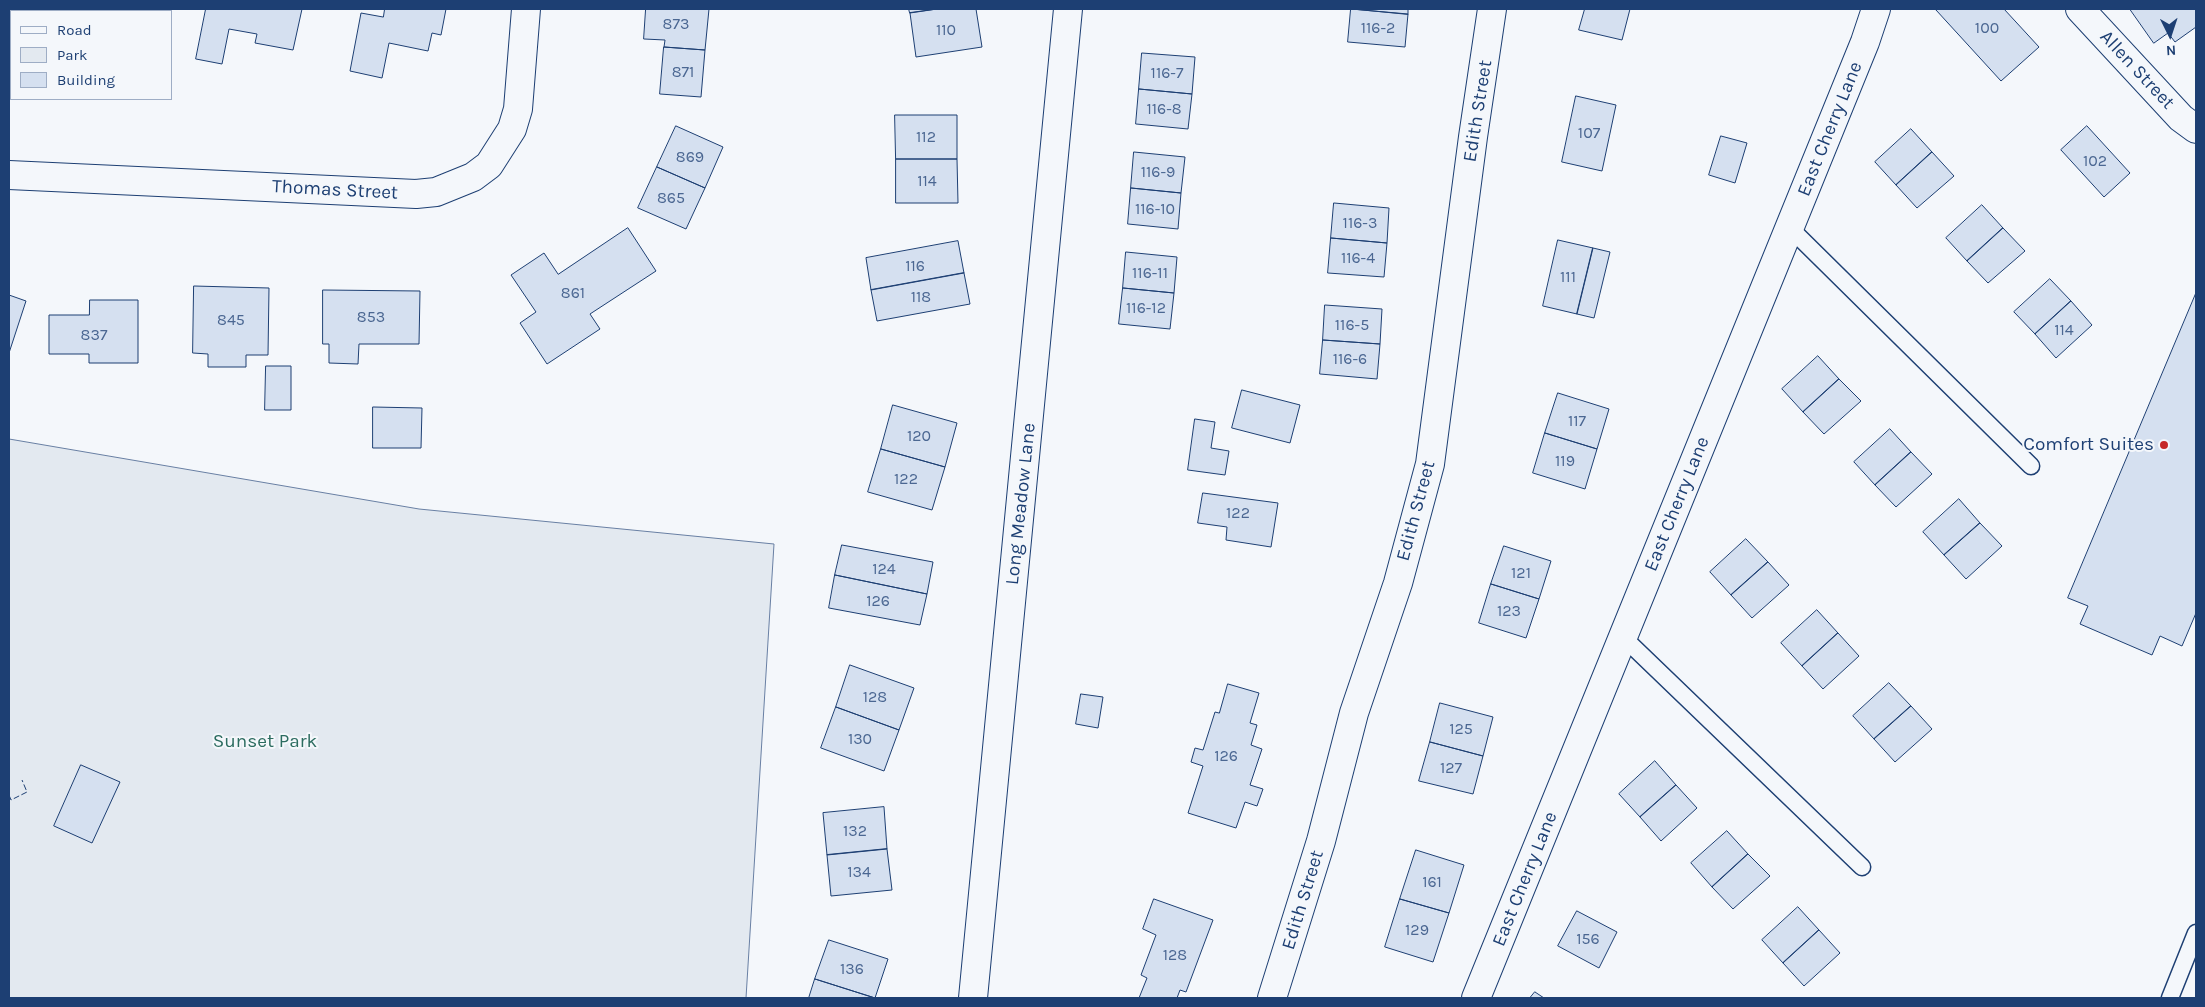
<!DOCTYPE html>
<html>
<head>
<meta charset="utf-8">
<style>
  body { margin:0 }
  #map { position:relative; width:2205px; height:1007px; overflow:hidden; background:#f4f7fb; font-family:Karla,sans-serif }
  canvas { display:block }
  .frame { position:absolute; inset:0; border:10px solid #1d3f73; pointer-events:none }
  .legend { position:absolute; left:10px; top:10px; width:162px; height:90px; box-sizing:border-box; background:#f4f7fb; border:1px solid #9eadc5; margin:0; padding:6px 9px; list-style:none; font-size:15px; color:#1d3f73 }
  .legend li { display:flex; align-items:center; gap:10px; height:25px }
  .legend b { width:25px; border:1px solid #9eadc5 }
  .north { position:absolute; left:2145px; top:10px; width:50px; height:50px; -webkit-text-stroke:4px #f4f7fb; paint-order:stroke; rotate:176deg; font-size:14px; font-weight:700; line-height:20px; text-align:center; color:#1d3f73 }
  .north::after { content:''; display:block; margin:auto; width:18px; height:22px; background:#1d3f73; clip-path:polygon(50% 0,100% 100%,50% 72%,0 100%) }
</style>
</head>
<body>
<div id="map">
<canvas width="2205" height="1007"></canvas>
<div class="frame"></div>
<ul class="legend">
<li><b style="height:6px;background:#f4f7fb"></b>Road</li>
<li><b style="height:14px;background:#e3e9f0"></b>Park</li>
<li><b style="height:14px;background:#d5e0f0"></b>Building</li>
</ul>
<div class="north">N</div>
</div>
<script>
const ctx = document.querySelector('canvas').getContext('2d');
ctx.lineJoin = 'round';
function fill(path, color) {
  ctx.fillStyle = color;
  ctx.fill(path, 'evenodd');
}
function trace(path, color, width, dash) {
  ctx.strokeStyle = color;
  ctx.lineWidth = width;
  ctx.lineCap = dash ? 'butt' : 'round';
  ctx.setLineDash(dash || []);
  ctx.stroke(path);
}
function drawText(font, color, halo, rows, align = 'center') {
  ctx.font = font + ' Karla,sans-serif';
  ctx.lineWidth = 4;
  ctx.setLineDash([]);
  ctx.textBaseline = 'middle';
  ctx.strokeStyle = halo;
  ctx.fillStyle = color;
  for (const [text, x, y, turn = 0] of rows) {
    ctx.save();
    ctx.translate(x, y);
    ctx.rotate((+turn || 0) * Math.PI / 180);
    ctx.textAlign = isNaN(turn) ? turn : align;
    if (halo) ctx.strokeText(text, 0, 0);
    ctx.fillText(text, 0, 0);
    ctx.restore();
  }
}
const green = new Path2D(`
  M9 439 419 509 774 544 746 998H9Z`);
const building = new Path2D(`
  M32 9H77L78 11H33Z
  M206 9H302L293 50 255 43 257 34 229 29 222 64 196 59Z
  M385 9H446L441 35 432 33 428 51 389 43 382 78 350 71 361 13 383 17Z
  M646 9H709L705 50 664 47 665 40 644 39Z
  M909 9H937L910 13Z
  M937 9H976L982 47 916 57 910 13Z
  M1351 9 1408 14 1405 47 1348 42Z
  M1353 9H1408V14Z
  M1585 9H1630L1622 40 1579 30Z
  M1938 9H2004L2039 47 2001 81 1936 10Z
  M2130 9H2196V27L2175 42 2168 33 2154 43Z
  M664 47 705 50 701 97 660 94Z
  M1142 53 1195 57 1192 94 1139 89Z
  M1139 89 1192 94 1188 129 1136 124Z
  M1576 96 1616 105 1602 171 1562 162Z
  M895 115H957V159H896Z
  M676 126 723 147 705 188 657 167Z
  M2087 126 2130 173 2104 197 2061 150Z
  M1911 129 1932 152 1896 185 1875 162Z
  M1721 136 1747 143 1735 183 1709 175Z
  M1134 152 1185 157 1181 193 1131 188Z
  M1932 152 1954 176 1917 208 1896 185Z
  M896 159H957L958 203H896Z
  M657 167 705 188 686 229 638 208Z
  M1131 188 1181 193 1178 229 1128 224Z
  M1334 203 1389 208 1387 243 1331 238Z
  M1982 205 2003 228 1967 261 1946 238Z
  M628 228 656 271 590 314 600 329 547 364 520 323 536 312 511 275 544 253 558 274Z
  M2003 228 2025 251 1988 283 1967 261Z
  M1331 238 1387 243 1384 277 1328 273Z
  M1558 240 1593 248 1577 314 1543 306Z
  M958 241 964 273 871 290 866 258Z
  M1593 248 1610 252 1594 318 1577 314Z
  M1126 252 1177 257 1174 293 1123 288Z
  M964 273 970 304 877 321 871 290Z
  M2050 279 2071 301 2035 334 2014 312Z
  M194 286 269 288 268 355H246V367H208V354L193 353Z
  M1123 288 1174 293 1170 329 1119 324Z
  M323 290 420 291 419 344H359L358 364 329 363V344H323Z
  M2196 293V613L2182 646 2160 636 2152 655 2080 624 2088 606 2068 598Z
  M9 295 26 301 9 353Z
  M90 300H138V363H89V354H49V315H89Z
  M2071 301 2092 325 2056 358 2035 334Z
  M1325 305 1382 309 1380 344 1323 340Z
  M1323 340 1380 344 1377 379 1320 374Z
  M1818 356 1839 379 1803 412 1782 389Z
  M266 366H291V410H265Z
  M1839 379 1861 401 1824 434 1803 412Z
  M1242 390 1300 405 1290 443 1232 428Z
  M1558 393 1609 409 1597 449 1545 433Z
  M893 405 957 423 945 467 881 449Z
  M373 407 422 408 421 448H373Z
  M1195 419 1215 422 1211 448 1229 451 1225 475 1188 470Z
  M1890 429 1911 452 1875 485 1854 462Z
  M1545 433 1597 449 1585 489 1533 473Z
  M881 449 945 467 932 510 868 492Z
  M1911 452 1932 474 1896 507 1875 485Z
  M1203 493 1278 503 1271 547 1226 540 1227 527 1198 523Z
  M1959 499 1980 523 1944 555 1923 532Z
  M1980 523 2002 546 1966 579 1944 555Z
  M1746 539 1768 562 1731 595 1710 572Z
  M842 545 933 562 927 594 835 575Z
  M1504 546 1551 561 1539 599 1491 584Z
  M1768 562 1789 585 1752 618 1731 595Z
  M835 575 927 594 920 625 829 608Z
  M1491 584 1539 599 1526 638 1479 623Z
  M1817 610 1838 633 1802 666 1781 643Z
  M1838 633 1859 656 1823 689 1802 666Z
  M850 665 914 688 899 730 836 707Z
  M1889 683 1911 706 1874 739 1853 716Z
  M1228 684 1259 693 1250 723 1257 725 1251 745 1262 749 1250 785 1263 789 1257 806 1245 802 1236 828 1188 813 1203 766 1191 762 1195 748 1203 750 1215 712 1219 713Z
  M1081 694 1103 697 1098 728 1076 724Z
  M1440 703 1493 717 1483 756 1430 742Z
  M1911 706 1932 729 1895 762 1874 739Z
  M836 707 899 730 884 771 821 748Z
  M1430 742 1483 756 1473 794 1419 781Z
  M1655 761 1676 785 1640 817 1619 794Z
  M81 765 120 782 92 843 54 826Z
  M1676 785 1697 808 1661 841 1640 817Z
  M884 807 887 849 827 855 823 813Z
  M1727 831 1748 854 1712 887 1691 863Z
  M887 849 892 890 831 896 827 855Z
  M1416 850 1464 865 1449 913 1400 899Z
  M1748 854 1770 876 1733 909 1712 887Z
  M1154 899 1213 920 1186 992 1180 990 1177 998H1139L1147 978 1141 975 1156 935 1143 929Z
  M1400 899 1449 913 1433 962 1385 947Z
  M1798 907 1819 930 1783 963 1762 940Z
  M1577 911 1617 932 1599 968 1558 946Z
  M1819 930 1840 953 1804 986 1783 963Z
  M829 940 888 959 875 998 815 979Z
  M815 979 875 998H809Z
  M1535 992 1544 998H1530Z`);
const service = new Path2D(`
  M1790 228 2031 466
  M1623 637 1862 867
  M2170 998 2196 933`);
const minor = new Path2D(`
  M2080 9 2181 118 2196 129
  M9 175 416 194 436 192 473 177 489 165 512 129 518 109 526 9
  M973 998 1068 9
  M1272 998 1321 841 1354 713 1398 583 1430 464 1473 137 1492 9
  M1476 998 1865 42 1876 9`);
const fence = new Path2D(`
  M9 795 11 800 27 792 22 780`);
const markers = [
  [2164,445,5,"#c62828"]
];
const numberNames = [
  ["873",676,24],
  ["116-2",1378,28],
  ["100",1987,28],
  ["110",946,30],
  ["871",683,72],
  ["116-7",1167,73],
  ["116-8",1164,109],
  ["107",1589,133],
  ["112",926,137],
  ["869",690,157],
  ["102",2095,161],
  ["116-9",1158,172],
  ["114",927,181],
  ["865",671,198],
  ["116-10",1155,209],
  ["116-3",1360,223],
  ["116-4",1358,258],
  ["116",915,266],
  ["116-11",1150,273],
  ["111",1568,277],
  ["861",573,293],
  ["118",921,297],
  ["116-12",1146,308],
  ["853",371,317],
  ["845",231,320],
  ["116-5",1352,325],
  ["114",2064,330],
  ["837",94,335],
  ["116-6",1350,359],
  ["117",1577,421],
  ["120",919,436],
  ["119",1565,461],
  ["122",906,479],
  ["122",1238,513],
  ["124",884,569],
  ["121",1521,573],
  ["126",878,601],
  ["123",1509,611],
  ["128",875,697],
  ["125",1461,729],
  ["130",860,739],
  ["126",1226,756],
  ["127",1451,768],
  ["132",855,831],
  ["134",859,872],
  ["161",1432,882],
  ["129",1417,930],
  ["156",1588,939],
  ["128",1175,955],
  ["136",852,969]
];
const streetNames = [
  ["Allen Street",2137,70,47],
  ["Edith Street",1478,111,-81],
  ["East Cherry Lane",1830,129,-68],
  ["Thomas Street",335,190,3],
  ["Long Meadow Lane",1021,504,-84],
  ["East Cherry Lane",1677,504,-68],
  ["Edith Street",1416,511,-75],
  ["East Cherry Lane",1525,879,-68],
  ["Edith Street",1303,900,-73]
];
const poiNames = [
  ["Comfort Suites",2154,445]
];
const parkNames = [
  ["Sunset Park",265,742]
];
fill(green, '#e3e9f0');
trace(green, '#687fa3', 1);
fill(building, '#d5e0f0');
trace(building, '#1d3f73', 1);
trace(service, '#1d3f73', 19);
trace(minor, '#1d3f73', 30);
trace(service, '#f4f7fb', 16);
trace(minor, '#f4f7fb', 28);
trace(fence, '#1d3f73', 1, [6, 2.5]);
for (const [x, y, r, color] of markers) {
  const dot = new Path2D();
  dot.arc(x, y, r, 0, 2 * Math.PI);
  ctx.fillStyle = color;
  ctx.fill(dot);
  trace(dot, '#f4f7fb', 2);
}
drawText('16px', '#4b6792', null, numberNames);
drawText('19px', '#1d3f73', '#f4f7fb', streetNames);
drawText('19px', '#1d3f73', '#f4f7fb', poiNames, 'right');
drawText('19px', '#2c6c60', '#f4f7fb', parkNames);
</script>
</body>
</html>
